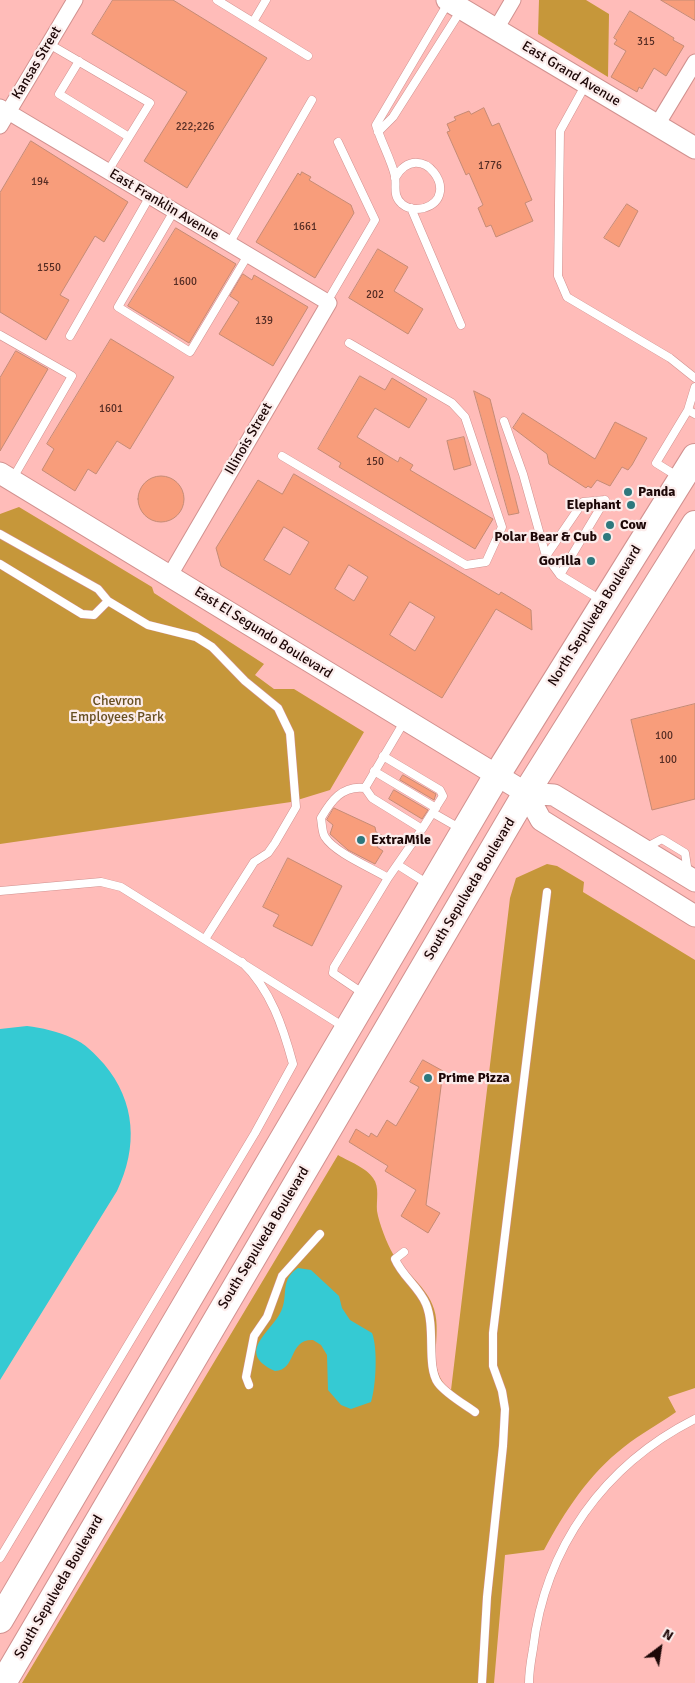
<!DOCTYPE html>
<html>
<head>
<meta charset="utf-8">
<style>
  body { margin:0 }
  #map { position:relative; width:695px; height:1683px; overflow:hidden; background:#ffbcb9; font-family:Signika,sans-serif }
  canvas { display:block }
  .north { position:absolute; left:635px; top:1623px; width:50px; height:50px; -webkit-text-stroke:4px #fbeceb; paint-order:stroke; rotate:31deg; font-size:14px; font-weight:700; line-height:20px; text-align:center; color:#1d0707 }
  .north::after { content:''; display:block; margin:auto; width:18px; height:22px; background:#1d0707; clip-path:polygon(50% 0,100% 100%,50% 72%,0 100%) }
</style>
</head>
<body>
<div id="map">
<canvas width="695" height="1683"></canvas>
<div class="north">N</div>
</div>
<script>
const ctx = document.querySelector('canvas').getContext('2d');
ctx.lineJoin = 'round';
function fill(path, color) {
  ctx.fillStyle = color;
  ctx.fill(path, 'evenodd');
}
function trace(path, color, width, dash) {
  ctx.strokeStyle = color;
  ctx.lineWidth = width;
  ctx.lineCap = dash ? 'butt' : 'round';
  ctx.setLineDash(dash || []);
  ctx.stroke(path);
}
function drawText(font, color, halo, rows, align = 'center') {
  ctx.font = font + ' Signika,sans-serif';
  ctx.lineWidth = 4.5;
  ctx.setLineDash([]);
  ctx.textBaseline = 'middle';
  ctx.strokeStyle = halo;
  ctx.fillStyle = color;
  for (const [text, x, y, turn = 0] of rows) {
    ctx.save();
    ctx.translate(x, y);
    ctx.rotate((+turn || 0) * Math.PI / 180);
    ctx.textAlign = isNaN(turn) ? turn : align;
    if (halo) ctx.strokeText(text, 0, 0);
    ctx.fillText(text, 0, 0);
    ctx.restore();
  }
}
const green = new Path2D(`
  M539 0H586L609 14 608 77 538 34Z
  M19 507 152 587 154 593 264 664 255 675 274 689H294L364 732 330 790 291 802 0 844V514Z
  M547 864 557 866 584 882 583 892 695 960V1388L668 1397 676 1412C659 1424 640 1434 624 1447 589 1474 565 1511 544 1550L505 1555 494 1683H22L338 1155C348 1161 367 1168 373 1178 380 1187 376 1200 377 1211 379 1223 387 1244 393 1254 405 1273 427 1286 434 1309 443 1337 424 1370 451 1390L510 898 516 878Z`);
const water = new Path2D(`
  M27 1026C42 1028 57 1031 72 1038 85 1043 95 1054 104 1064 136 1102 138 1147 117 1191L0 1380V1029Z
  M298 1268 311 1270 339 1296 342 1308 350 1320 372 1333C378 1348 376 1387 371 1402L351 1409 341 1405 328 1390 327 1355 321 1345 313 1340C288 1339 297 1370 275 1371 233 1352 274 1331 282 1309 288 1294 280 1280 298 1268Z`);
const building = new Path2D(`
  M113 0H173L267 58 187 188 144 161 187 92 92 34Z
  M661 0H695V20Z
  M630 11 674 38 673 40 684 46 666 76 654 68 642 89 639 87 637 92 611 77 626 51 614 44 617 40 614 38Z
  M484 108 492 126 499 123 532 200 525 203 533 221 496 237 491 225 486 227 478 208 483 205 469 173 466 175 447 132 450 131 447 124 456 120 454 117 469 111 471 114Z
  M31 141 128 202 104 242 95 236 60 295 69 300 46 340 0 312V193Z
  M302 172 311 177 309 180 351 205 354 213 315 278 256 242 298 173 300 175Z
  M627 204 638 211 619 247 604 238Z
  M176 228 236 264 189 343 128 306Z
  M378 249 408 267 394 291 423 309 408 334 349 298Z
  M243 274 252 280 254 275 308 307 273 366 219 334 239 302 230 296Z
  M111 339 174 377 130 449 117 441 96 474 88 469 75 491 42 470 54 449 47 444Z
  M16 351 48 369 0 451V378Z
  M360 376 385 390 392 378 427 399 409 428 375 408 357 437 398 462 400 457 413 465 410 470 493 519 475 549 339 467 341 463 318 449Z
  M474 391 490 399 519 513 509 515Z
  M523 413 595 459 615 422 647 438 632 465 628 470 622 467 610 486 597 480 591 488 588 486 586 488 549 464 547 454 513 428Z
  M464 437 471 465 454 470 447 441Z
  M294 474 499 595 501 592 531 610 532 630 496 609 442 698 221 566 216 548 258 480 282 494ZM284 527 309 542 290 575 264 560ZM349 565 368 577 354 601 335 589ZM410 602 435 617 415 651 390 635Z
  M138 499a23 23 0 1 1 46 0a23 23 0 1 1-46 0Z
  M695 704V799L652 810 631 720Z
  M403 775 436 794 434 800 400 780Z
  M394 790 428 810 422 819 389 799Z
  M334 808 375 827 376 832 383 836 377 847 383 851 375 864 348 850 330 834 333 825 327 820Z
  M288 858 342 886 312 946 273 926 279 915 263 907Z
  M423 1060 443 1071 426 1205 440 1213 428 1233 401 1216 416 1190 385 1171 388 1166 349 1142 356 1129 369 1137 371 1133 377 1137 387 1120 396 1126 419 1087 410 1082Z`);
const lane = new Path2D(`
  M217 0 308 56
  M253 22 266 0
  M49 44 150 103 108 171
  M79 61 59 94 129 137
  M586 84 560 131 558 276 567 297 670 358 695 378
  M378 132 393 117 461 10
  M395 178C420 135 464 196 424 208 416 210 408 209 402 204 392 195 397 187 395 176 391 159 381 142 376 125L448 3
  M411 208 461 325
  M174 211 118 307 190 352 248 255
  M229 244 312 100
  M327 302 375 220 338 142
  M0 335 72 376 13 478
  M70 336 150 196
  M688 410 695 387
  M504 421 523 474 546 556 560 575 601 600
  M282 456 466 565 486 562 502 527 465 417 452 403 349 343
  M677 476 656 463 688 410 695 414
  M0 534 98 589 108 601 148 625 196 637 212 647 245 681 278 708 290 733 296 807 275 843 268 853 254 862 205 939
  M546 556 583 502 605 500
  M0 564 82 614 94 615 108 601
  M560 575 605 500
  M383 756 440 790 443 796 422 829
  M374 771 436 808
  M365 788C342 785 331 801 321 818 322 824 322 833 325 837 335 853 372 868 388 878
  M433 813 461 829
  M647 847 662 839 685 853 688 873
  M398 865 428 884
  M0 891 101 882 121 887 344 1027
  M364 994 333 973 334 967 388 878 422 829 372 798 365 788 404 722
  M404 1252 395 1259C402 1276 419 1287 426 1304 436 1328 426 1366 438 1383 446 1394 464 1404 475 1412
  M249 1385 246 1377 254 1336 267 1317 282 1276 320 1234
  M0 1558 255 1133 293 1064C283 1027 271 990 242 962
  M482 1683 487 1597 503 1446 505 1409 502 1391 493 1366V1333L547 892
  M529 1683C529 1672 531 1660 533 1649 545 1547 604 1465 695 1419`);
const street = new Path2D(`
  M496 29 513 0
  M0 107 329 303 170 575
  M657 125 695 62
  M0 126 75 0`);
const secondary = new Path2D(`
  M447 0 695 148
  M0 473 526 793 554 795 695 881
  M526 793 541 820 695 916`);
const highway = new Path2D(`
  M0 1620 497 775 695 457
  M3 1683 526 793 695 524`);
const markers = [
  [628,492,5,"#2e787d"],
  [631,505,5,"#2e787d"],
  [610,525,5,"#2e787d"],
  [607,537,5,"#2e787d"],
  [591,561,5,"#2e787d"],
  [361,840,5,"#2e787d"],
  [428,1078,5,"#2e787d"]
];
const numberNames = [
  ["315",646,42],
  ["222;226",195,127],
  ["1776",490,166],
  ["194",40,182],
  ["1661",305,227],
  ["1550",49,268],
  ["1600",185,282],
  ["202",375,295],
  ["139",264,321],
  ["1601",111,409],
  ["150",375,462],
  ["100",664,736],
  ["100",668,760]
];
const streetNames = [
  ["Kansas Street",37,63,-59],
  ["East Grand Avenue",571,74,31],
  ["East Franklin Avenue",164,205,31],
  ["Illinois Street",249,439,-60],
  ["North Sepulveda Boulevard",595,616,-58],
  ["East El Segundo Boulevard",263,633,32],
  ["South Sepulveda Boulevard",470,889,-59],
  ["South Sepulveda Boulevard",264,1238,-59],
  ["South Sepulveda Boulevard",59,1587,-60]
];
const poiNames = [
  ["Panda",638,492],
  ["Elephant",621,505,"right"],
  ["Cow",620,525],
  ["Polar Bear & Cub",597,537,"right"],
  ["Gorilla",581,561,"right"],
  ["ExtraMile",371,840],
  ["Prime Pizza",438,1078]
];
const parkNames = [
  ["Chevron",117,701],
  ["Employees Park",117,717]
];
fill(green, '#c6973a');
fill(water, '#35cad3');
fill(building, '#f89d7b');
trace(building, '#c58b75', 1);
trace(lane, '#d1918f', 9);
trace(street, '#d1918f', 17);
trace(secondary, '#d1918f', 23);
trace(highway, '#d1918f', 28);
trace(lane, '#fff', 8);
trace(street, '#fff', 15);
trace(secondary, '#fff', 21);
trace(highway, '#fff', 26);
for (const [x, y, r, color] of markers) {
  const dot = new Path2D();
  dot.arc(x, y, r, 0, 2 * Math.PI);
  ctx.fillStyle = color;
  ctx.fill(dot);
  trace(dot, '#fbeceb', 2);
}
drawText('11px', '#542c24', null, numberNames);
drawText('14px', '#1d0707', '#fbeceb', streetNames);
drawText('bold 14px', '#1d0707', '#fbeceb', poiNames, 'left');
drawText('14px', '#674f20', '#fbeceb', parkNames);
</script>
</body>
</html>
